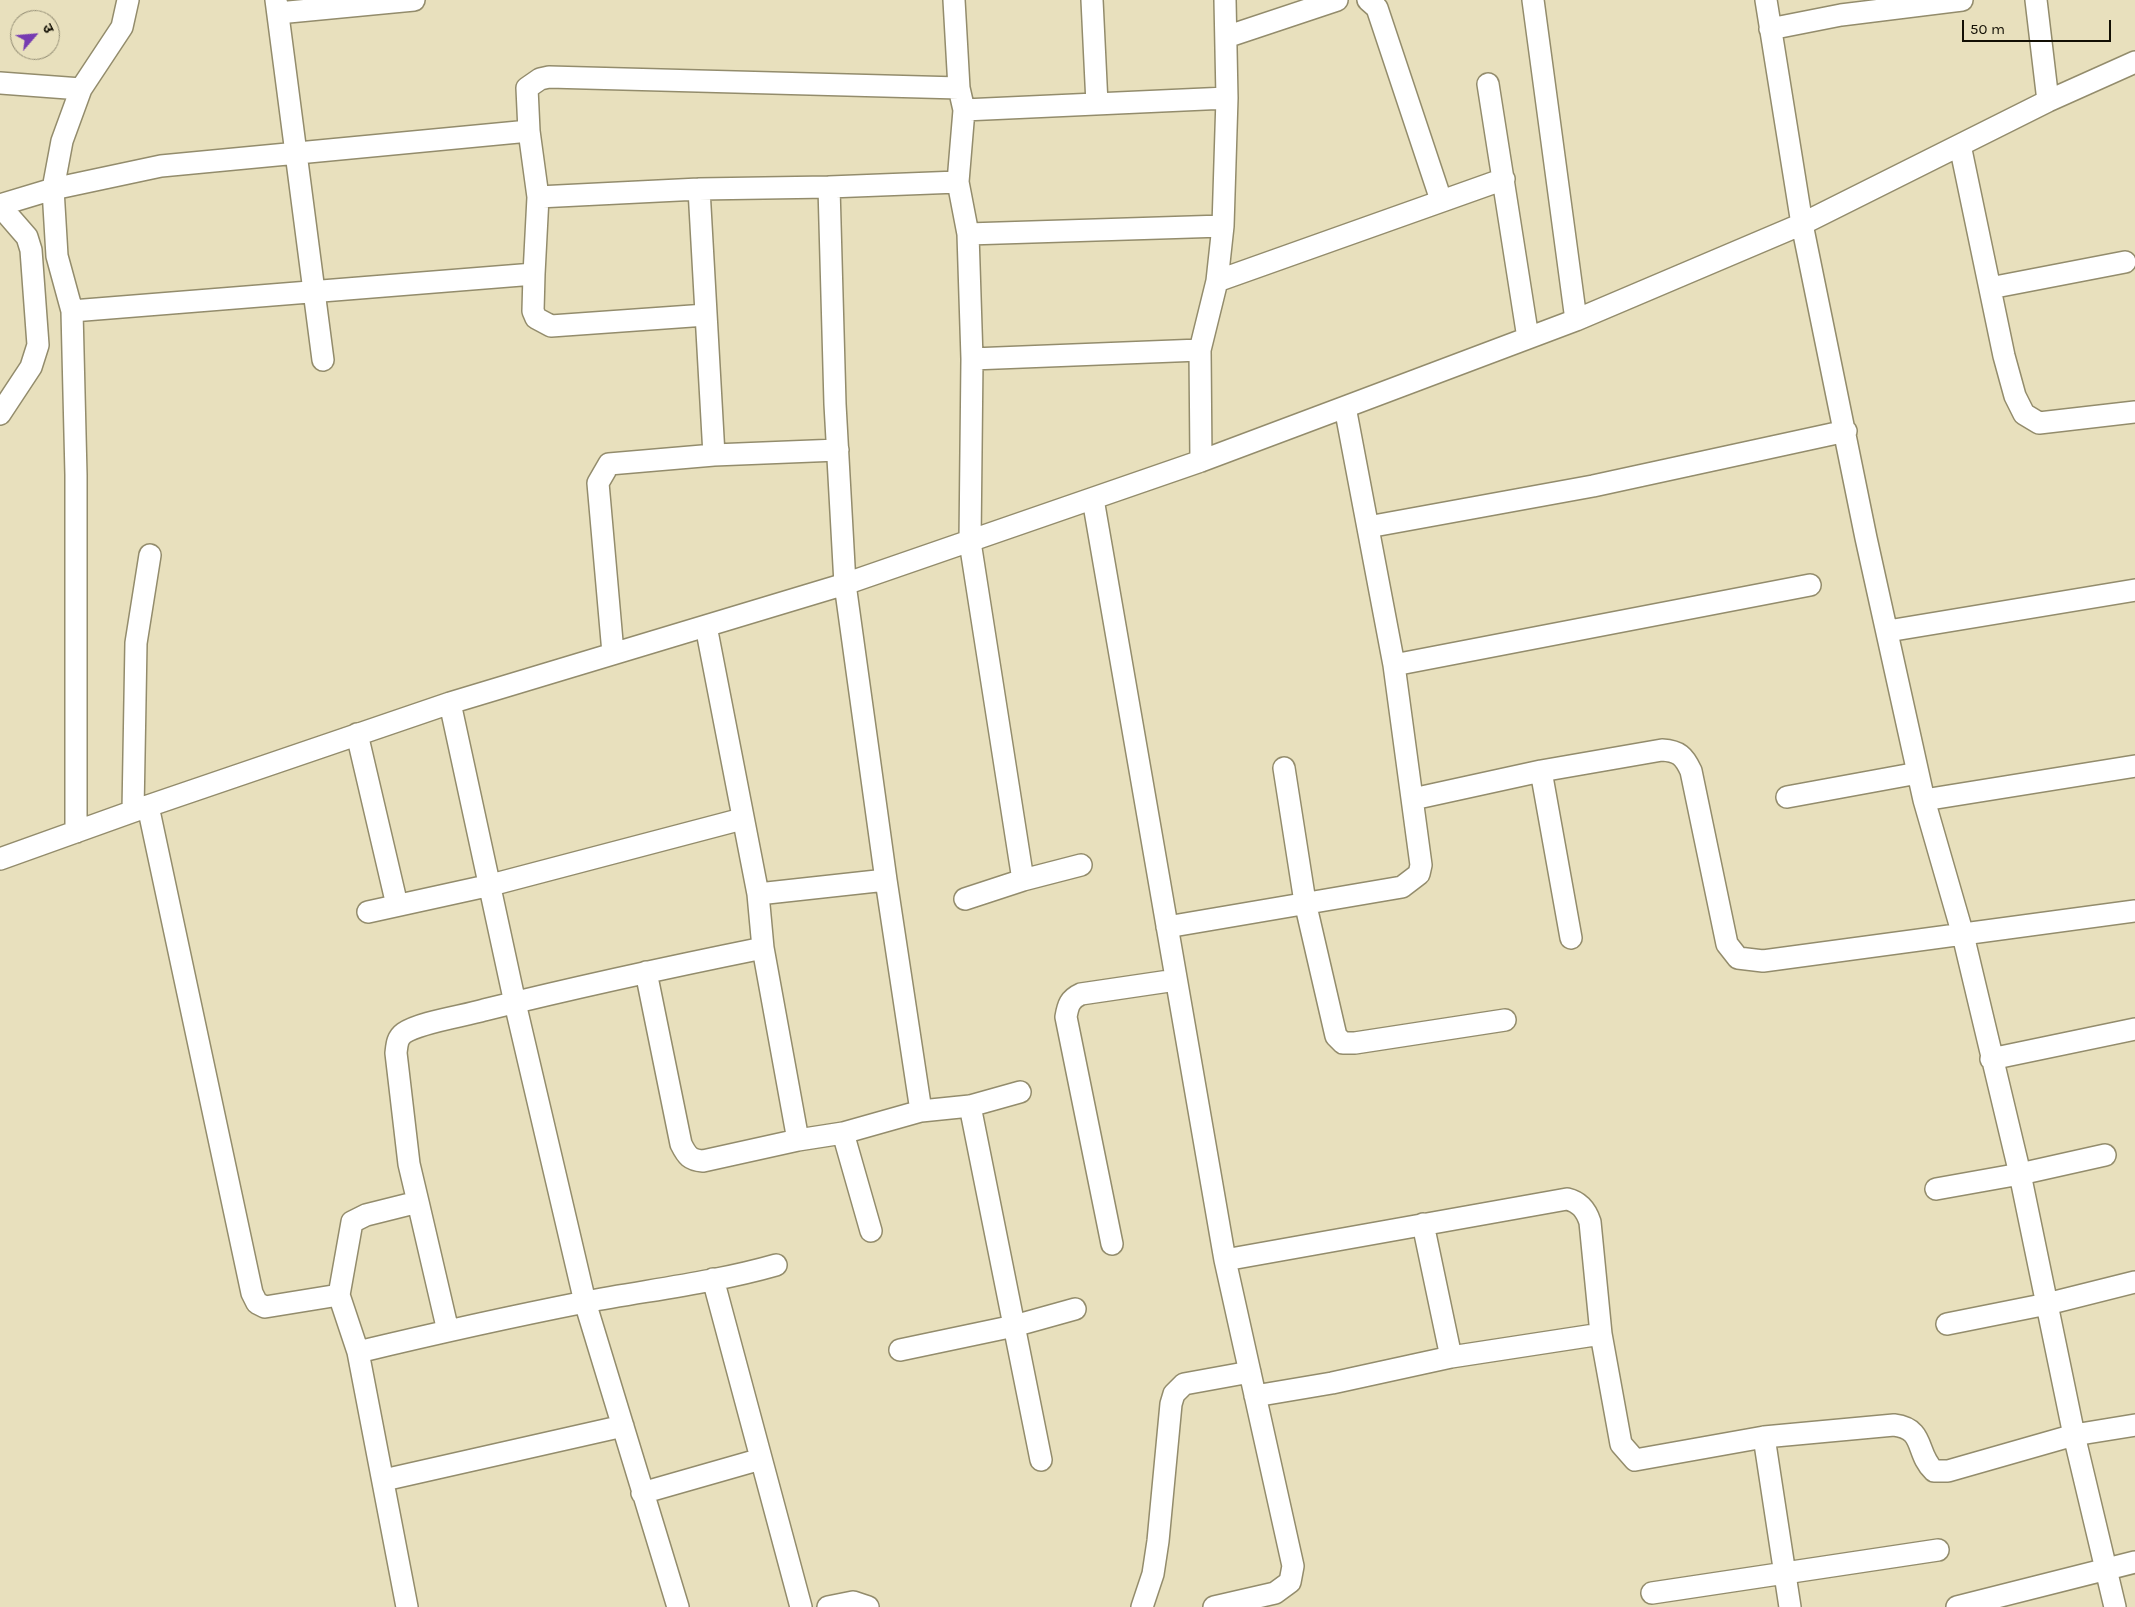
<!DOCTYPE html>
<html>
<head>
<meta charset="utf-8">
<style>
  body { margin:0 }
  #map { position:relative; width:2135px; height:1607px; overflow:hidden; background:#e8e0bd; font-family:Karla,"Noto Sans Devanagari",sans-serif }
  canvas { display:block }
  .north { position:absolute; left:10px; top:10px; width:50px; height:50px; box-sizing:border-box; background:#e8e0bd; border:1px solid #928c73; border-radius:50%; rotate:63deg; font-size:14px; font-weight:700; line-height:20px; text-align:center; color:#120f04 }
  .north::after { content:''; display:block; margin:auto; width:18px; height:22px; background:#763bb1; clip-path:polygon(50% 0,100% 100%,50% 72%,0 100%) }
  .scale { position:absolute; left:1962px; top:20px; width:149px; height:22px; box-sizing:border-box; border:2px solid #120f04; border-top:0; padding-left:6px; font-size:15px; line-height:18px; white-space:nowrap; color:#120f04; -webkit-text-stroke:4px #e8e0bd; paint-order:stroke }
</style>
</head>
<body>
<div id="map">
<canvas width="2135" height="1607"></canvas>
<div class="north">उ</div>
<div class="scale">50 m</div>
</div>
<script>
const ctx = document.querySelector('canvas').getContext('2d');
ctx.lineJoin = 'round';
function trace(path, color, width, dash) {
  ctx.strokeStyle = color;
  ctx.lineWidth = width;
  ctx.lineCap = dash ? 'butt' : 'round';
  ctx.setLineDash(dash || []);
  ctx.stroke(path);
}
const minor = new Path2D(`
  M276 0 323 360
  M954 0 959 88 964 110 958 182 968 234 972 359 970 542 1023 880
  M1092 0 1097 104
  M1368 0 1377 8 1441 200
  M1533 0 1576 320
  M1766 0 1802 224 1866 538 1924 800 1963 935 2020 1174 2074 1435 2115 1607
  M2036 0 2048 101
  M278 13 414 0
  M1770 29 1841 15 1962 0
  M1226 37 1337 0
  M0 83 81 89
  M1488 84 1528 338
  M964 110 1227 98
  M1960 145 2004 356 2015 396 2024 414 2039 423 2135 412
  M829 187 958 182
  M699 189 714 455
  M538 197 699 189 829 187 835 404 845 584 886 880 921 1111
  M0 205 53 189 161 166 529 131
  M0 206 27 237 31 250 38 345 31 367 0 414
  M968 234 1223 226
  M1217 281 1504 179
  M1990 288 2125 262
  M72 311 534 274
  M706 315 551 326 536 318 533 311 534 274 538 197 529 131 527 88 540 79 549 77 959 88
  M972 359 1200 350
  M1201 461 1200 350 1217 281 1223 226 1227 98 1225 0
  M1093 499 1225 1260 1293 1566 1290 1582 1275 1593 1214 1607
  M1368 527 1593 486 1846 431
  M706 626 758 894 763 948 798 1140
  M1888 631 2135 590
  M613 653 598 483 609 464 714 455 838 450
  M1394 665 1810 585
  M450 703 515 1003 585 1302 678 1607
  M357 734 397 905
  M1284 768 1305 902 1336 1036 1343 1043H1355L1505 1020
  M1541 771 1571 938
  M1787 797 1918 773
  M1413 799 1541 771 1662 750C1679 751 1684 756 1691 771L1727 944 1738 958 1763 961 2135 911
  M1924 800 2135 766
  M148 806 252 1293 257 1303 265 1307 339 1295 358 1352 407 1607
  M133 811 136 643 150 555
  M76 832V475L72 311 57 256 53 189 62 141 81 89 122 27 128 0
  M0 859 148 806 450 703 845 584 1201 461 1345 407 1576 320 1802 224 2048 101 2135 62
  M758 894 886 880
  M965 899 1023 880 1081 865
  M368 912 491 885 742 819
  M1167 927 1402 887 1419 874 1421 865 1394 665 1345 407
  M646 972 681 1144C687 1156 690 1160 703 1161L798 1140 843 1133 921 1111 970 1106 1020 1092
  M1991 1059 2135 1029
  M970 1106 1041 1460
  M843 1133 871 1231
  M1936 1189 2020 1174 2105 1155
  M418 1202 448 1331
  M1423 1224 1451 1357
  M1112 1244 1066 1017C1068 1005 1070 999 1081 994L1176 980
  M1225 1260 1567 1199C1580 1202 1586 1210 1590 1222L1601 1334 1621 1444 1635 1460 1764 1437 1894 1425C1926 1429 1915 1453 1934 1471H1948L2074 1435 2135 1425
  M713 1279 801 1607
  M339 1295 352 1222 366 1215 418 1202 409 1164 396 1053C397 1045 397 1038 404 1033 420 1022 464 1016 484 1010 577 987 669 967 763 948
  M1947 1324 2047 1304 2135 1282
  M900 1350 1014 1326 1075 1309
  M358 1352C433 1334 509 1317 585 1302 648 1290 713 1283 776 1265
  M1255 1396 1332 1383 1451 1357 1601 1334
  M1764 1437 1790 1607
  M384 1480 623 1426
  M642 1493 761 1459
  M1652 1593 1938 1550
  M828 1607 853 1602 868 1607
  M1142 1607 1153 1574 1158 1541 1171 1404 1174 1394 1184 1384 1250 1372
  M1957 1607 2135 1562`);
trace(minor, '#938c6c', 24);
trace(minor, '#fff', 21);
</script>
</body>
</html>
